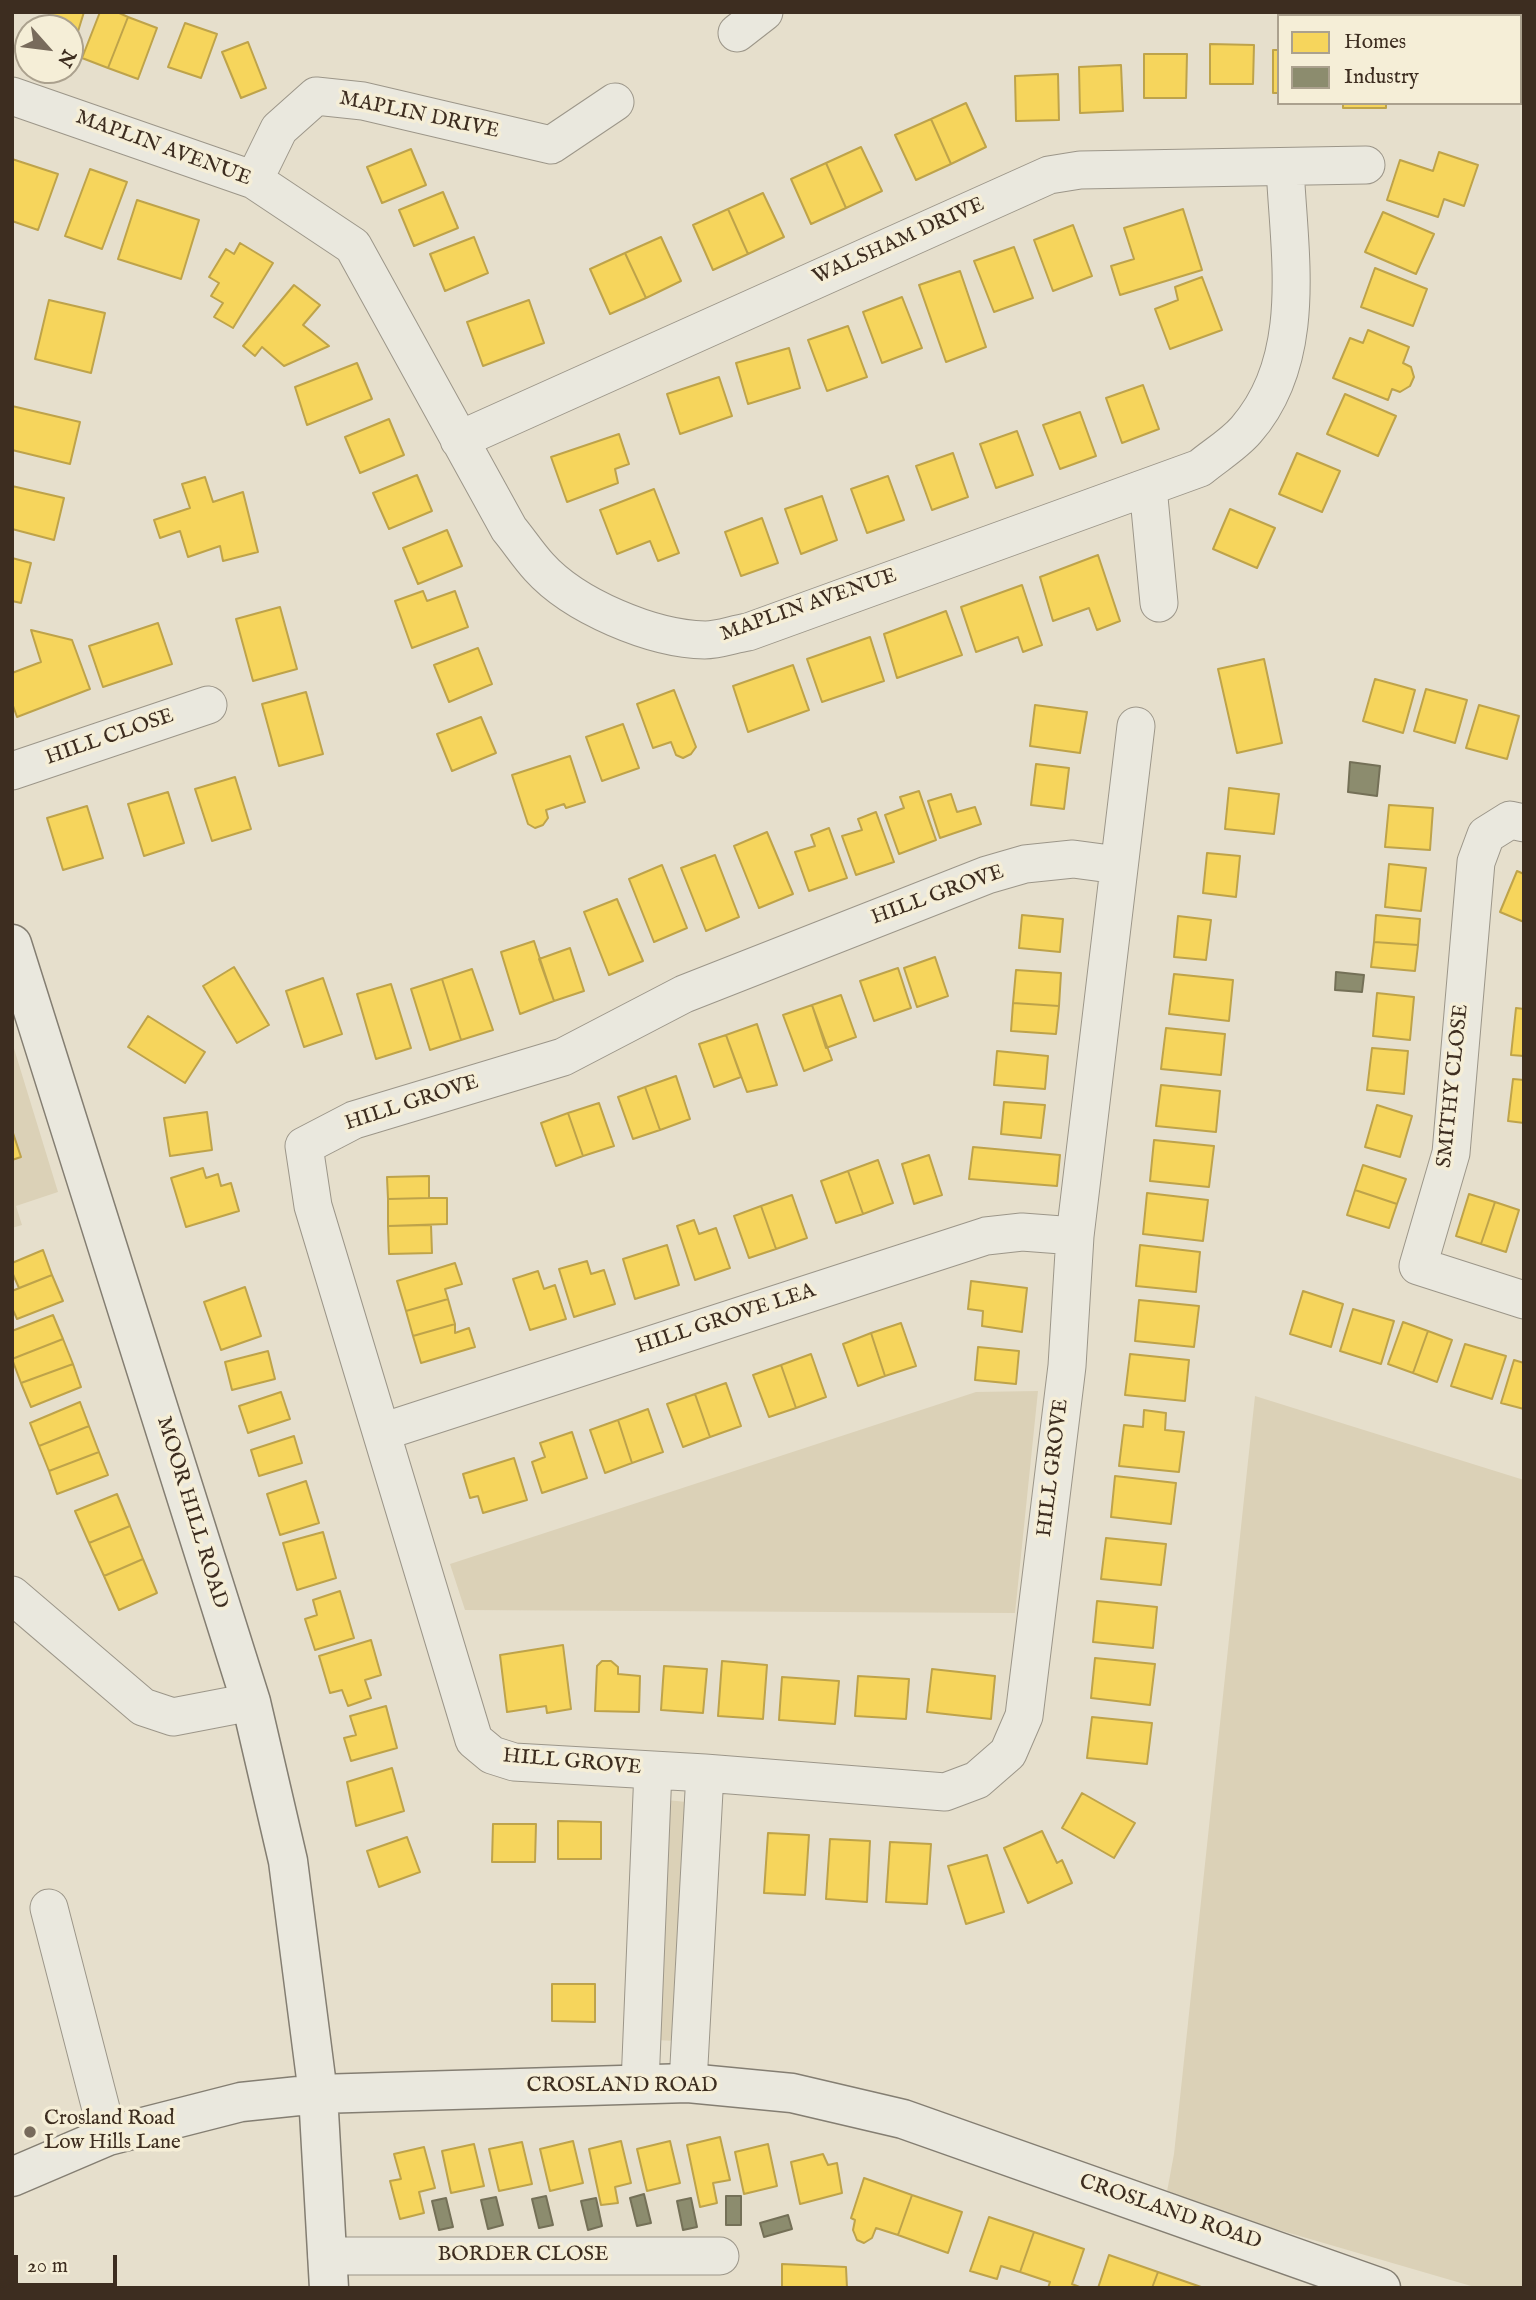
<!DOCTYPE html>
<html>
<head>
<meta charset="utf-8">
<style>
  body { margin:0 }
  #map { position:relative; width:1536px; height:2300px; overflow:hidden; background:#e6dfcc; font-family:"IM FELL English",serif }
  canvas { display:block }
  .frame { position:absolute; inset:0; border:14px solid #3d2d20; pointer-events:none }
  .legend { position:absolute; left:1277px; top:14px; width:245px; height:91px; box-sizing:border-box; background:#f5eed7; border:2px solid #aba18e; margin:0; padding:9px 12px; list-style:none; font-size:21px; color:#3d2d20 }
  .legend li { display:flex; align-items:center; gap:14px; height:35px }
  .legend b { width:35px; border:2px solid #aba18e }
  .north { position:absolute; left:14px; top:14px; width:70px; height:70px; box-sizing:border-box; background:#f5eed7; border:2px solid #aba18e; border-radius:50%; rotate:118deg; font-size:19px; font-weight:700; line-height:28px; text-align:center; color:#3d2d20 }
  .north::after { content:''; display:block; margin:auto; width:24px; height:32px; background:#786b5c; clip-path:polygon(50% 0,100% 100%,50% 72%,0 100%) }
  .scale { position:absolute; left:14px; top:2255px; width:103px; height:32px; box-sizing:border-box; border:4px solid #3d2d20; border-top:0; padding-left:9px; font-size:21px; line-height:24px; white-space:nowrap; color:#3d2d20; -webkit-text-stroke:5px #f5eed7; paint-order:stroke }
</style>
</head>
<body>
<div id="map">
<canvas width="1536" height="2300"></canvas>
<div class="frame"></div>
<ul class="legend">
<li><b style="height:19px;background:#f6d55c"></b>Homes</li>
<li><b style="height:19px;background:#8c8c6e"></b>Industry</li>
</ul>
<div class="north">N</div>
<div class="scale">20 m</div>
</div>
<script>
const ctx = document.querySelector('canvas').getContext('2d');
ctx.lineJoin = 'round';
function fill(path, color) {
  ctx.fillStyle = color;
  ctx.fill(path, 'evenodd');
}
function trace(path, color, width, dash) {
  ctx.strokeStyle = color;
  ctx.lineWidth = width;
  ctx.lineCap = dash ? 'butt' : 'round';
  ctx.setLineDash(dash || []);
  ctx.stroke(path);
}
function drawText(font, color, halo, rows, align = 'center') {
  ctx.font = font + ' "IM FELL English",serif';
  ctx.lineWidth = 7;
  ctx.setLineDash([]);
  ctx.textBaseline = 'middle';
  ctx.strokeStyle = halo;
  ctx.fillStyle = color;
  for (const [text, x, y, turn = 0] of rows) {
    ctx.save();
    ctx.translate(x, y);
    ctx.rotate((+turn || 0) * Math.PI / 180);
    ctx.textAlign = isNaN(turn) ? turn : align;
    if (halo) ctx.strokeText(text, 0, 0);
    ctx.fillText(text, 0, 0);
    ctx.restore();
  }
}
const green = new Path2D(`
  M12 1042 58 1192 16 1206 22 1225 12 1228Z
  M1038 1391 1015 1613 465 1610 450 1564 976 1392Z
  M1255 1396 1524 1480V2288H1478L1166 2197 1174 2154Z
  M666 1800 687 1802 677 2041 656 2040Z`);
const homes = new Path2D(`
  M50 12H84L71 54 70 28H45Z
  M100 12H117L128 17 108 68 82 58Z
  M128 17 157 28 138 79 108 68Z
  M185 23 217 34 201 78 168 67Z
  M248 42 266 88 241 98 222 52Z
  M1210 44 1254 45 1253 84H1210Z
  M1273 50H1279V93H1273Z
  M1144 54H1187L1186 98H1144Z
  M1121 65 1123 111 1080 113 1079 67Z
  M1058 74 1059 120 1016 121 1015 76Z
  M966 103 986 147 951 164 931 119Z
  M1343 103H1386V108H1343Z
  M931 119 951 164 916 180 895 135Z
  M861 147 882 191 846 208 826 163Z
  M411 149 426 185 382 203 367 167Z
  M1439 152 1478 165 1464 206 1444 199 1438 217 1387 200 1400 160 1433 171Z
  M12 159 58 174 38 230 12 221Z
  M826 163 846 208 811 224 791 179Z
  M90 169 127 182 102 249 65 236Z
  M443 192 458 228 414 246 399 210Z
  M763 193 784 237 748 254 728 209Z
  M137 200 199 220 181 279 118 259Z
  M728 209 748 254 713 270 693 225Z
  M1183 209 1202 270 1120 295 1111 266 1134 259 1124 228Z
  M1383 212 1434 234 1416 274 1365 252Z
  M1073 225 1092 276 1053 291 1034 240Z
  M474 237 488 273 445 291 430 254Z
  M661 237 681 281 646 298 625 253Z
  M240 243 273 263 233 328 214 317 223 303 211 296 219 283 209 277 226 249 234 254Z
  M1014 247 1033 298 994 312 974 261Z
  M625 253 646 298 610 314 590 269Z
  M1375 268 1427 289 1413 326 1361 307Z
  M960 271 986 347 946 362 919 285Z
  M1202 277 1222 330 1170 349 1155 309 1178 300 1175 287Z
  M294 285 320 305 303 325 329 346 284 366 262 347 255 356 243 346Z
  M902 297 922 348 882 363 863 312Z
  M49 300 105 313 91 373 35 359Z
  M529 300 544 343 483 366 467 322Z
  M848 326 867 377 827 391 808 340Z
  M1368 330 1409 347 1403 363 1411 367 1414 377 1410 386 1400 392 1392 389 1388 400 1333 378 1350 338 1363 343Z
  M789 348 800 388 748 404 736 363Z
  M357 363 372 399 307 425 295 387Z
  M719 377 732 416 680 434 667 394Z
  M1143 385 1159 429 1122 443 1106 398Z
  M1345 394 1396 416 1378 456 1327 434Z
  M12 406 80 422 70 464 12 450Z
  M1080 412 1096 456 1060 469 1043 425Z
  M389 419 404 455 360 473 345 437Z
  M1017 431 1033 475 996 488 980 444Z
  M619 434 629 464 615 469 618 483 567 502 551 457Z
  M953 453 968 497 932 510 916 466Z
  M1297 453 1340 471 1322 512 1279 494Z
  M417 475 432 511 389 529 373 493Z
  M888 476 904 520 867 533 851 489Z
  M205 477 213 502 243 492 258 552 223 561 220 546 188 557 180 531 160 538 154 520 190 508 182 484Z
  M12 486 64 498 54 540 12 529Z
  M654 489 679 553 658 561 650 541 617 554 600 510Z
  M822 496 837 540 801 554 785 509Z
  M1230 509 1275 528 1257 568 1213 549Z
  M762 518 778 563 741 576 725 532Z
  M447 530 462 566 418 584 403 548Z
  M1098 555 1120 621 1097 630 1089 608 1053 621 1040 577Z
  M12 558 31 563 21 603 12 601Z
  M1022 585 1042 645 1023 652 1018 637 976 652 961 607Z
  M423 591 427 601 455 591 468 627 412 648 395 601Z
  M280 607 297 669 253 681 236 619Z
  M946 611 962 655 897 678 884 634Z
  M158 623 172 664 103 687 89 646Z
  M31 630 72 640 90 689 17 717 12 703V673L41 662Z
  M870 637 884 681 822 702 807 659Z
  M478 648 492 684 449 702 434 665Z
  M1264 659 1282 743 1237 753 1218 669Z
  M793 665 809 710 748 732 733 686Z
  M1375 679 1415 690 1403 733 1363 721Z
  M1426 689 1467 700 1455 743 1414 731Z
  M674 690 696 747 691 754 683 758 676 755 671 742 653 748 637 704Z
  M306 692 323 754 279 766 262 704Z
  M1035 705 1087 712 1080 753 1030 746Z
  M1479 705 1519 716 1507 759 1466 748Z
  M481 717 496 753 452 771 437 734Z
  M623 724 639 768 602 781 586 737Z
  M570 756 585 802 566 808 564 804 546 810 548 818 543 825 535 828 528 824 512 775Z
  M1036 764 1069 768 1064 809 1031 805Z
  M235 777 251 829 212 841 195 789Z
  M1229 788 1279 794 1274 834 1225 829Z
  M919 791 936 840 899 854 885 815 904 808 900 797Z
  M168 792 184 843 144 856 128 804Z
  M951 794 957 812 975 807 981 824 940 838 928 801Z
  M1389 805 1433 808 1430 850 1385 847Z
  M87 806 103 858 63 870 47 818Z
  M876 812 894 862 856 875 842 836 862 830 858 819Z
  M829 828 847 878 809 891 795 852 815 846 811 835Z
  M767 832 793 894 759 908 734 846Z
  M1207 853 1240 856 1236 897 1203 893Z
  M715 855 739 917 706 931 681 868Z
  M1389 864 1426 868 1421 911 1385 907Z
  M662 865 687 928 654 942 629 879Z
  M1517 871 1524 874V922L1500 912Z
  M617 899 643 961 609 975 584 912Z
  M1022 915 1063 919 1060 952 1019 948Z
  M1376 915 1420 919 1418 945 1374 942Z
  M1178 916 1211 920 1206 960 1174 957Z
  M534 941 554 1001 520 1014 501 952Z
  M1374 942 1418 945 1415 971 1371 967Z
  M570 948 584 991 554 1001 539 959Z
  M935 957 948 996 917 1007 904 968Z
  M234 967 269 1025 237 1043 203 986Z
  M898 968 911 1008 874 1021 860 981Z
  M472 969 493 1030 461 1040 442 979Z
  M1016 970 1061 973 1059 1006 1013 1003Z
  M1174 974 1233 980 1229 1021 1169 1014Z
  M323 978 342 1034 304 1047 286 991Z
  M442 979 461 1040 430 1050 411 989Z
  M391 984 411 1048 376 1059 357 994Z
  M1377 993 1414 997 1410 1040 1373 1036Z
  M841 995 856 1037 826 1048 812 1005Z
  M1013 1003 1059 1006 1056 1034 1011 1031Z
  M812 1005 832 1060 804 1071 783 1015Z
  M1516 1008 1524 1009V1056L1511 1055Z
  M148 1016 205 1052 185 1083 128 1047Z
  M757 1024 777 1085 747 1092 726 1035Z
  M1166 1028 1225 1034 1221 1075 1161 1069Z
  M726 1035 741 1077 714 1087 699 1044Z
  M1372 1048 1408 1051 1404 1094 1367 1090Z
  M997 1051 1048 1056 1045 1089 994 1085Z
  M676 1076 690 1119 660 1130 645 1087Z
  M1513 1079 1524 1080V1123L1508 1121Z
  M1161 1085 1220 1091 1216 1132 1156 1126Z
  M645 1087 660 1130 633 1139 618 1097Z
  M1004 1102 1045 1105 1041 1138 1001 1134Z
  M599 1103 614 1146 583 1156 568 1113Z
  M1377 1105 1412 1116 1400 1157 1365 1147Z
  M207 1112 212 1150 170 1156 164 1118Z
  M568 1113 583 1156 556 1166 541 1123Z
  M12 1130 21 1157 12 1160Z
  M1154 1140 1214 1146 1209 1187 1150 1181Z
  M973 1147 1060 1155 1057 1186 969 1179Z
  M929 1155 942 1195 914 1204 902 1164Z
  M878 1160 893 1203 863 1214 848 1171Z
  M1363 1165 1406 1179 1397 1204 1355 1190Z
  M203 1168 206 1178 218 1174 221 1186 231 1183 239 1211 186 1227 171 1178Z
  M848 1171 863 1214 836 1223 821 1181Z
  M429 1176V1198L388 1199 387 1177Z
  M1355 1190 1397 1204 1389 1228 1347 1215Z
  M1147 1193 1208 1200 1203 1241 1143 1234Z
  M1469 1194 1495 1202 1481 1244 1456 1236Z
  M792 1195 807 1238 776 1249 761 1206Z
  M429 1198H447V1224L388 1226V1199Z
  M1495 1202 1519 1210 1506 1252 1481 1244Z
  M761 1206 776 1249 749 1258 734 1216Z
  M694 1220 699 1234 716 1228 730 1268 695 1280 677 1226Z
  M431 1225 432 1253 389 1254 388 1226Z
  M667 1245 679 1285 635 1299 623 1259Z
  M1140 1245 1200 1252 1196 1292 1136 1286Z
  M43 1250 52 1275 19 1288 12 1272V1263Z
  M587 1261 591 1274 604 1270 615 1304 574 1317 559 1269Z
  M455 1263 462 1284 445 1289 448 1299 406 1311 397 1281Z
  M538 1271 544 1289 555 1285 566 1319 530 1330 513 1279Z
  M52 1275 63 1301 17 1319 12 1308V1291Z
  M971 1281 1027 1288 1022 1332 982 1326 983 1311 968 1309Z
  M245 1287 261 1336 221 1350 204 1302Z
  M1303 1291 1343 1304 1331 1347 1290 1334Z
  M448 1299 455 1324 413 1336 406 1311Z
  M1139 1300 1199 1306 1194 1347 1135 1341Z
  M1353 1309 1394 1321 1381 1364 1340 1351Z
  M53 1315 63 1339 12 1359V1331Z
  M1403 1322 1428 1331 1413 1373 1388 1364Z
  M901 1323 916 1366 885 1376 871 1333Z
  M455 1324V1333L469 1328 475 1347 421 1363 413 1336Z
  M1428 1331 1452 1340 1437 1382 1413 1373Z
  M871 1333 885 1376 858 1386 843 1344Z
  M63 1339 73 1364 21 1383 12 1359Z
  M1465 1344 1506 1356 1492 1399 1451 1386Z
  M978 1347 1019 1351 1016 1384 975 1380Z
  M268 1351 275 1379 232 1390 225 1362Z
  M811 1354 826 1397 796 1408 781 1365Z
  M1130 1354 1189 1360 1185 1401 1125 1395Z
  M1514 1360 1524 1363V1409L1501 1403Z
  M73 1364 81 1387 31 1407 21 1383Z
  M781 1365 796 1408 769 1417 753 1375Z
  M726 1383 741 1426 710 1437 695 1394Z
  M281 1392 290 1419 248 1433 239 1406Z
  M695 1394 710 1437 683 1447 667 1404Z
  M80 1402 89 1426 39 1446 30 1423Z
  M648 1409 663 1452 632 1463 618 1420Z
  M1144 1410 1166 1413 1165 1430 1184 1432 1179 1472 1119 1466 1124 1425 1143 1427Z
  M618 1420 632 1463 605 1473 590 1430Z
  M89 1426 99 1452 49 1471 39 1446Z
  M572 1432 587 1478 542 1493 532 1462 545 1457 540 1443Z
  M294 1436 302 1463 259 1476 251 1450Z
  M99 1452 108 1475 57 1494 49 1471Z
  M514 1458 527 1500 483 1513 478 1496 470 1498 463 1474Z
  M1115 1476 1176 1483 1171 1524 1111 1517Z
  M306 1481 319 1523 280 1535 267 1494Z
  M117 1494 130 1526 89 1543 75 1511Z
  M130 1526 143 1559 104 1576 89 1543Z
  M323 1532 336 1578 297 1590 283 1543Z
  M1106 1538 1166 1544 1161 1585 1101 1579Z
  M143 1559 157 1593 119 1610 104 1576Z
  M340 1591 354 1638 315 1650 305 1619 317 1615 313 1600Z
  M1097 1601 1157 1607 1153 1648 1093 1642Z
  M371 1640 381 1675 365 1680 371 1698 348 1706 342 1690 330 1693 319 1656Z
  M563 1645 571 1709 547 1713 546 1706 507 1712 500 1655Z
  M1095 1658 1155 1664 1150 1705 1091 1698Z
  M602 1661H611L618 1667V1674L640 1676 639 1712 595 1711 597 1666Z
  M722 1661 767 1665 763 1719 718 1716Z
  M664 1666 707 1669 703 1713 661 1710Z
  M932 1669 995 1676 991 1719 927 1712Z
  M858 1676 909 1679 906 1719 855 1716Z
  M782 1677 839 1681 835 1724 779 1720Z
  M386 1706 397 1748 351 1761 344 1738 356 1735 350 1716Z
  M1092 1717 1152 1723 1147 1764 1087 1758Z
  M392 1768 404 1811 356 1826 347 1782Z
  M1082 1793 1135 1823 1114 1858 1062 1828Z
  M558 1821 601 1822V1859H558Z
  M493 1824H536L535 1862H492Z
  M1042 1831 1057 1863 1062 1860 1072 1883 1028 1903 1004 1848Z
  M768 1833 809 1835 805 1895 764 1893Z
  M407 1837 420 1872 379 1887 367 1851Z
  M830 1839 870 1841 867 1902 826 1899Z
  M890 1842 931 1844 927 1904 886 1902Z
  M987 1855 1004 1912 966 1924 948 1866Z
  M552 1984H595V2022L552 2021Z
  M720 2137 730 2180 713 2183 717 2203 700 2207 687 2145Z
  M573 2141 583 2183 550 2191 540 2149Z
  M621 2141 631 2183 615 2187 618 2203 601 2205 589 2149Z
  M670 2141 680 2183 647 2191 637 2149Z
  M522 2142 532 2184 499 2191 489 2149Z
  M474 2144 484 2186 451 2193 442 2151Z
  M768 2144 777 2186 744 2194 735 2152Z
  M424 2147 435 2188 419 2192 424 2213 400 2219 390 2181 401 2179 394 2154Z
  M823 2154 828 2165 837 2163 842 2193 800 2204 791 2162Z
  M864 2178 912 2195 898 2235 876 2228 872 2238 864 2243 857 2240 853 2230 855 2220 851 2218Z
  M912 2195 962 2212 948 2253 898 2235Z
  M989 2217 1034 2232 1020 2272 1001 2266 997 2279 970 2271Z
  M1034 2232 1084 2249 1072 2284 1082 2288H1048L1050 2282 1020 2272Z
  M1109 2255 1158 2272 1152 2288H1098Z
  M782 2264 846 2267 847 2288H782Z
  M1158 2272 1204 2288H1152Z`);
const industry = new Path2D(`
  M1350 762 1380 766 1377 796 1348 792Z
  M1336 972 1364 975 1362 992 1335 990Z
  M644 2194 651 2223 637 2226 630 2198Z
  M546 2196 553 2225 539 2228 532 2199Z
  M726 2196H741V2225H726Z
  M496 2197 503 2225 488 2229 481 2200Z
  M446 2198 453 2227 439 2230 432 2201Z
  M596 2198 602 2226 588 2230 581 2201Z
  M691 2198 697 2227 683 2230 677 2201Z
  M788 2215 792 2229 764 2237 760 2223Z`);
const street = new Path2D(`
  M737 33 764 12
  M12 96 254 180 353 246 509 529C519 541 528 555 539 567 574 606 652 639 705 640 719 640 734 634 748 632L1200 468C1214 456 1233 445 1246 430 1309 358 1289 254 1285 167
  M254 180 279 129 316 96 363 101 551 145 615 102
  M459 440 1049 175 1080 170 1366 165
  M1148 487 1159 603
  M12 771 208 705
  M1524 823 1510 820 1486 835 1476 862 1451 1153 1418 1266 1524 1300
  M1118 865 1073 859 1025 864 987 875 684 994 563 1057 354 1120 304 1146 313 1206 474 1740 492 1755 514 1762 705 1773 945 1792 977 1780 1008 1753 1024 1716 1067 1366 1075 1236 1136 726
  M382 1432 986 1236 1022 1232 1075 1236
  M12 1595 143 1707 173 1717 251 1702
  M49 1908 108 2136
  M688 2083 705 1773
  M640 2084 653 1770
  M327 2256H720`);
const secondary = new Path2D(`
  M12 944 251 1702 288 1861 318 2094 329 2288
  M12 2177 108 2136 241 2102 318 2094 688 2083 792 2093 903 2119 1381 2288`);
const markers = [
  [30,2132,7,"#786b5c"]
];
const streetNames = [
  ["MAPLIN DRIVE",419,116,12],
  ["MAPLIN AVENUE",163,149,20],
  ["WALSHAM DRIVE",899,242,-24],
  ["MAPLIN AVENUE",809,606,-19],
  ["HILL CLOSE",110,738,-19],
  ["HILL GROVE",938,896,-20],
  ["SMITHY CLOSE",1454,1086,-84],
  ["HILL GROVE",412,1104,-18],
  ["HILL GROVE LEA",726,1320,-18],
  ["HILL GROVE",1054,1468,-83],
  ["MOOR HILL ROAD",191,1513,73],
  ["HILL GROVE",572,1763,5],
  ["CROSLAND ROAD",622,2087],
  ["CROSLAND ROAD",1170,2213,19],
  ["BORDER CLOSE",523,2256]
];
const poiNames = [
  ["Crosland Road",44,2120],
  ["Low Hills Lane",44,2144]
];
fill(green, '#dbd1b7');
fill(homes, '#f6d55c');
trace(homes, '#bea34a', 2);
fill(industry, '#8c8c6e');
trace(industry, '#747057', 2);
trace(street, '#9c9689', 39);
trace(secondary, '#847e72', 41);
trace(street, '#eae8de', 37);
trace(secondary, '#eae8de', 38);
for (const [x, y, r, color] of markers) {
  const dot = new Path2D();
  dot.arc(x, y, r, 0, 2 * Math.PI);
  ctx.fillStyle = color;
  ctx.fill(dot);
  trace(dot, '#f5eed7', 2.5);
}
drawText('21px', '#3d2d20', '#f5eed7', streetNames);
drawText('21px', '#3d2d20', '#f5eed7', poiNames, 'left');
</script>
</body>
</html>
